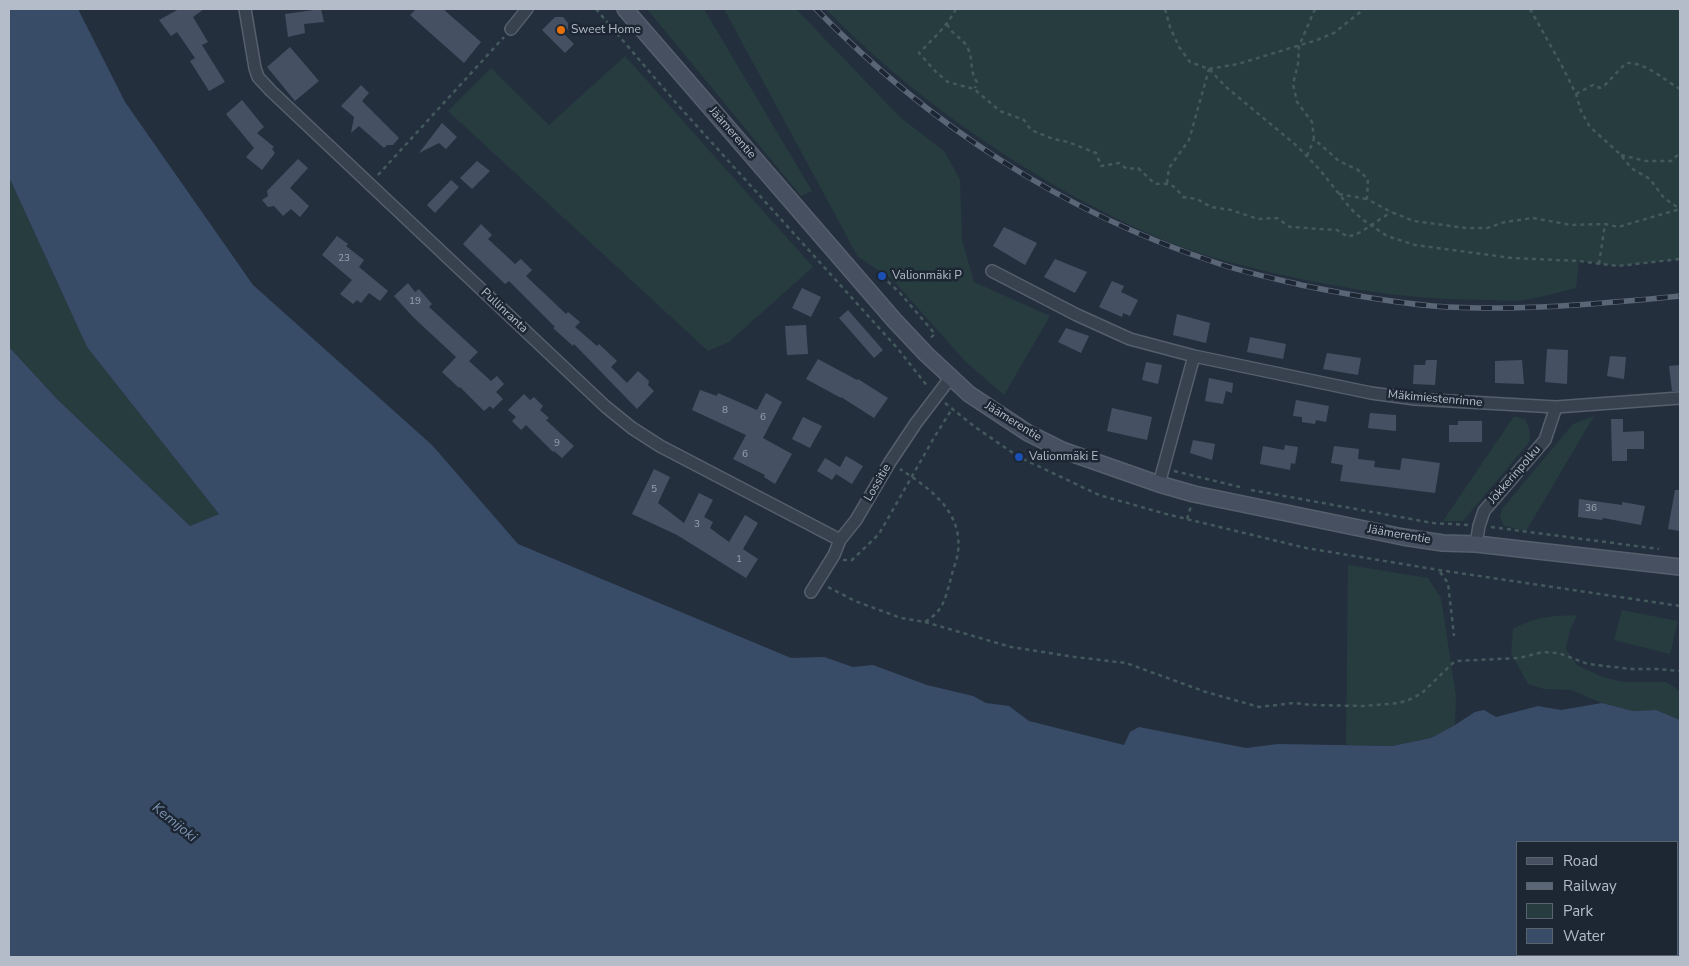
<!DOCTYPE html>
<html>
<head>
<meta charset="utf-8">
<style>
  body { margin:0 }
  #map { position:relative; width:1689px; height:966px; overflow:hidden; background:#242f3e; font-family:"Nunito Sans",sans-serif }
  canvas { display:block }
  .frame { position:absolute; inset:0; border:10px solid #b4bcc9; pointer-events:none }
  .legend { position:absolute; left:1516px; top:841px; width:162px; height:115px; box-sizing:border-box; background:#1d2633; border:1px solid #59626f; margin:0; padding:6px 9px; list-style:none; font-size:15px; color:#b4bcc9 }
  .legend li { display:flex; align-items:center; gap:10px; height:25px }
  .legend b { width:25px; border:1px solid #59626f }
</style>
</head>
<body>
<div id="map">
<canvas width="1689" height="966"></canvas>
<div class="frame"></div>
<ul class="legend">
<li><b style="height:6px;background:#465061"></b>Road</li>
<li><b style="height:6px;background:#5a6575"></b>Railway</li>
<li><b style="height:14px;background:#263c3f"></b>Park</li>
<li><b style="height:14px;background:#394c67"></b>Water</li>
</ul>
</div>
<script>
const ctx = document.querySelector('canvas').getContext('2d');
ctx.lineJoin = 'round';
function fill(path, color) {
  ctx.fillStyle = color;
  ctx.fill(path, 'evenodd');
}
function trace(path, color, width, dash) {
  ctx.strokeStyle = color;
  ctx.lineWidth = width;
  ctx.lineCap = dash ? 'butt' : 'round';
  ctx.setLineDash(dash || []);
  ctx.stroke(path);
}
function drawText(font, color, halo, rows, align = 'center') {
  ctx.font = font + ' "Nunito Sans",sans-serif';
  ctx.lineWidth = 5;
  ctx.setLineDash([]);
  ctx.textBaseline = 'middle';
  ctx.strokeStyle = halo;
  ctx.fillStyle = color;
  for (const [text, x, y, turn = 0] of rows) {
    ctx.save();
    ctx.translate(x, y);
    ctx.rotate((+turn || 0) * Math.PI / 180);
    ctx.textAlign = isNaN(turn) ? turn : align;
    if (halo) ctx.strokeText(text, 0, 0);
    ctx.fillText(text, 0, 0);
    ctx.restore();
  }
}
const green = new Path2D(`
  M647 9H704L812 191 801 196Z
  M724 9H796L900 117 945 152 960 180 962 240 974 282 1050 316 1004 395 966 362 892 279 858 257Z
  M826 9H1680V259L1618 266 1579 261 1576 288C1559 292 1541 298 1523 300 1512 302 1500 300 1490 300 1436 300 1384 295 1332 285 1289 277 1247 268 1205 255 1157 240 1112 217 1068 193 980 143 896 82 826 9Z
  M625 56 813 267 729 342 708 351 448 111 491 68 549 125Z
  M9 177 87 347 219 514 190 526 57 399 9 347Z
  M1514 416 1525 419 1529 428 1530 441 1463 521H1443Z
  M1594 416 1526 531 1504 526 1500 517 1502 509 1573 424Z
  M1348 565 1428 578 1441 598 1456 696 1455 725 1431 738 1392 746 1346 745Z
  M1622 610 1678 621 1670 654 1614 640Z
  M1577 615 1570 630 1566 649 1577 665 1603 677 1622 682H1666L1677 689 1680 693V720L1656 710 1633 711 1602 703 1571 690 1544 689 1528 684 1511 653 1513 629C1536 616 1552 616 1577 615Z`);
const water = new Path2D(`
  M9 9H78L125 102 253 285 432 445 518 544 791 658 824 657 853 667 873 665 927 685 973 696 986 703 1009 706 1029 721 1124 745 1130 732 1139 727 1246 748 1278 744 1392 746 1431 738 1455 725 1475 712 1484 710 1496 717 1538 706 1561 710 1602 703 1633 711 1656 710 1680 720V957H9V347L57 399 190 526 219 514 87 347 9 177ZM1518 842H1678V955H1518Z`);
const building = new Path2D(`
  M179 9H204L193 17 208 42 202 45 225 82 209 91 190 61 195 58 177 32 171 36 159 20Z
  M321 9 324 22 304 24 305 33 288 37 285 14Z
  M416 9H443L481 42 464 63 410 15Z
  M555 17H563L568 23V29L564 34 574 44 565 53 542 30Z
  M290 47 319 81 295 101 267 67Z
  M361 85 369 93 362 101 399 138 393 145H387L384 148 359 126 351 133 354 117 341 106Z
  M242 100 264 127 257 133 274 147 272 149 275 153 262 170 246 157 254 148 226 114Z
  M442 123 457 137 446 149 439 143 419 153Z
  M298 159 308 168 290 188 309 206 300 217 291 209 283 216 274 206 268 207 262 200 268 196 267 191Z
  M477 161 490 171 472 189 460 178Z
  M451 180 459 187 435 213 427 205Z
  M481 224 492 235 488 239 515 264 521 259 532 270 526 276 566 314 568 312 580 322 575 327 597 346 599 344 617 361 611 367 627 383 638 371 649 381 648 385 654 391 637 409 574 344 573 346 553 328 555 327 509 281 505 284 463 244Z
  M1004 227 1037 243 1025 265 993 246Z
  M337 236 348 244 346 246 364 260 359 267 388 291 380 301 369 293 361 303 357 300 353 304 340 294 352 280 322 255Z
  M1055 259 1087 272 1075 293 1044 277Z
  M1112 281 1124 286 1121 292 1138 300 1130 316 1123 313 1122 317 1099 307Z
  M408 283 415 292 419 289 432 304 429 307 478 352 469 361 491 381 497 376 504 384 496 392 503 399 493 409 490 406 484 411 460 387 459 388 442 372 456 357 413 317 394 296Z
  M802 288 821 297 811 317 792 308Z
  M848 310 883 350 874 358 839 318Z
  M1177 314 1210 323 1206 343 1173 335Z
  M806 325 808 354 787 355 785 326Z
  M1066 328 1089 336 1081 353 1058 342Z
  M1250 337 1286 344 1283 359 1247 352Z
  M1547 349 1568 350 1567 384 1545 382Z
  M1327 353 1361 358 1358 375 1323 369Z
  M1610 356 1626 357 1624 379 1607 376Z
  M818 359 857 380 858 379 888 398 874 418 841 397V398L806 379Z
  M1426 360H1437L1435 385 1413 384 1414 365H1425Z
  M1522 360 1524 384 1495 383V361Z
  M1146 362 1162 365 1158 384 1142 380Z
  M1680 365V391H1672L1669 366Z
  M1209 378 1233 383 1232 393 1226 391 1223 404 1205 401Z
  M700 390 717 396 718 393 757 410 766 393 782 402 763 438 792 454 775 484 764 477 765 475 733 459 746 435 692 410Z
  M524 394 530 400 534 397 543 406 540 410 549 418 546 420 574 446 562 458 554 451 553 452 526 425 521 430 512 421 516 417 508 410Z
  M1296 400 1329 406 1326 422 1316 420 1315 424 1302 422V417L1293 416Z
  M1112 408 1152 417 1147 440 1107 431Z
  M1370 413 1396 415V431L1368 428Z
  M803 417 822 426 810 448 792 439Z
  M1611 419H1623V432L1644 431V449H1627V461H1612Z
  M1458 421H1482V442H1449V425H1458Z
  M1193 440 1215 444 1212 460 1190 453Z
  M1285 445 1298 447 1295 464 1291 463 1290 470 1260 464 1263 446 1284 450Z
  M1334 446 1359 449 1358 459 1375 461 1374 467 1400 470 1402 458 1440 463 1435 493 1340 481 1343 465 1331 463Z
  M846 456 863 466 852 484 836 474 832 480 817 471 825 458 840 467Z
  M654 469 670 477 658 503 684 523 699 493 713 500 704 517 713 522 710 528 729 542 745 515 758 523 743 549 758 559 746 578 677 535 632 514Z
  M1675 490H1680V531L1668 529Z
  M1579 499 1622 505V502L1645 506 1641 525 1603 518 1602 520 1578 517Z`);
const path = new Path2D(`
  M596 9 677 104 898 349 928 387
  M956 9C947 26 933 39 919 53L936 72 948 82 974 89 1000 111 1024 120 1031 130 1053 139 1068 142 1096 153 1101 166 1119 163 1127 169 1138 168 1155 184C1171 183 1173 184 1183 197L1197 199 1211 207 1231 210 1258 219 1277 218 1290 227 1337 230 1348 237 1361 232 1391 212
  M1165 9 1170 27 1179 47 1190 62 1209 69 1226 87 1297 146 1320 170 1351 209 1362 219 1387 236 1415 245 1512 258 1579 261 1618 266 1680 259
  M1315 9 1299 46 1298 64 1293 84 1297 102 1312 122 1314 139 1339 161 1358 170 1368 179 1367 199 1391 212 1414 221 1466 228H1487L1505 222 1533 218 1571 225 1605 224 1618 227 1680 209
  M1530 9 1561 64 1576 94 1581 111 1590 127 1620 154 1631 168 1650 179 1664 198 1680 209
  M947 24C954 38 963 36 969 51 973 61 970 73 977 82L975 88
  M1209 69 1238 64 1317 40 1334 33 1364 9
  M1576 94 1593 85 1600 88 1605 85 1626 63C1646 62 1664 80 1680 89
  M1621 155 1646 161H1671L1680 153
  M1307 156 1314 139
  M378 175 504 37
  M1167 183 1169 168 1189 140 1209 69
  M1339 194 1367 199
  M1599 264 1605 224
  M882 276 900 293 935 334 929 339
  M945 403 975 427 1019 457 1099 495 1166 514 1306 548 1439 570 1680 606
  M1174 471 1244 488
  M1251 490 1433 523 1468 525
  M1187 519 1191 506
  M1491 527 1659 549
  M843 560H852L879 534 935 436 952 409
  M1440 572 1448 583 1454 636
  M828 587 855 601 901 618 925 622C944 610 945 599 951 578 953 569 957 560 958 552 963 511 929 488 900 469
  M925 622 1011 647 1075 657 1126 663 1206 692 1259 707 1294 703 1311 705 1364 706 1399 703 1411 699 1422 693 1455 661 1519 658 1543 652 1558 653 1588 664 1631 669H1656L1680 671`);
const minor = new Path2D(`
  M245 9 255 68 258 77 271 91 606 407 632 428 660 446 840 540
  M511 29 527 9
  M992 271 1077 315 1130 339 1194 356 1371 393 1415 399 1556 407 1680 398
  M1159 484 1194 356
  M1476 544 1479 526 1484 511 1545 440 1556 407
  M811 592 834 555 840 540 856 520 890 462 916 423 951 377`);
const secondary = new Path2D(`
  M625 9 894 320 926 354 969 394 1028 433 1062 450 1159 484 1194 494 1403 537 1443 543 1476 544 1680 567`);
const rail = new Path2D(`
  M816 9C927 123 1062 212 1214 262 1242 272 1272 278 1301 285 1345 294 1389 302 1433 306 1515 312 1598 304 1680 296`);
const markers = [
  [561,30,5,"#e8710a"],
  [882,276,5,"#1a4fb4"],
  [1019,457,5,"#1a4fb4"]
];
const numberNames = [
  ["23",344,259],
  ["19",415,302],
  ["8",725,411],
  ["6",763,418],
  ["9",557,444],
  ["6",745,455],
  ["5",654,490],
  ["36",1591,509],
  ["3",697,525],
  ["1",739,560]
];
const poiNames = [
  ["Sweet Home",571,30],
  ["Valionmäki P",892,276],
  ["Valionmäki E",1029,457]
];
const streetNames = [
  ["Jäämerentie",732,133,49],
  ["Pullinranta",504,311,43],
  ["Mäkimiestenrinne",1435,399,5],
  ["Jäämerentie",1013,422,32],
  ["Jokkerinpolku",1515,475,-49],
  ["Lossitie",878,483,-60],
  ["Jäämerentie",1399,535,10]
];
const waterNames = [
  ["Kemijoki",174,823,39]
];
fill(green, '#263c3f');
fill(water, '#394c67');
fill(building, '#455162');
trace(minor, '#565f6c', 14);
trace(secondary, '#565f6c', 18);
trace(path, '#44595c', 2.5, [4, 4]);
trace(minor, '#38414e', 11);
trace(secondary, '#465061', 15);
trace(rail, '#5a6575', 5.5);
trace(rail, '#1d2633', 4, [11]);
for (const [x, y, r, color] of markers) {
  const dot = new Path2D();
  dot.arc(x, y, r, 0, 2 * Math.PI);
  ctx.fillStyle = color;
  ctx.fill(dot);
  trace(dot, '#1d2633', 2);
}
drawText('10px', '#98a1af', null, numberNames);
drawText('12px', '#b4bcc9', '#1d2633', poiNames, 'left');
drawText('12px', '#b4bcc9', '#1d2633', streetNames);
drawText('italic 14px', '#7c92b1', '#1d2633', waterNames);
</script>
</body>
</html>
